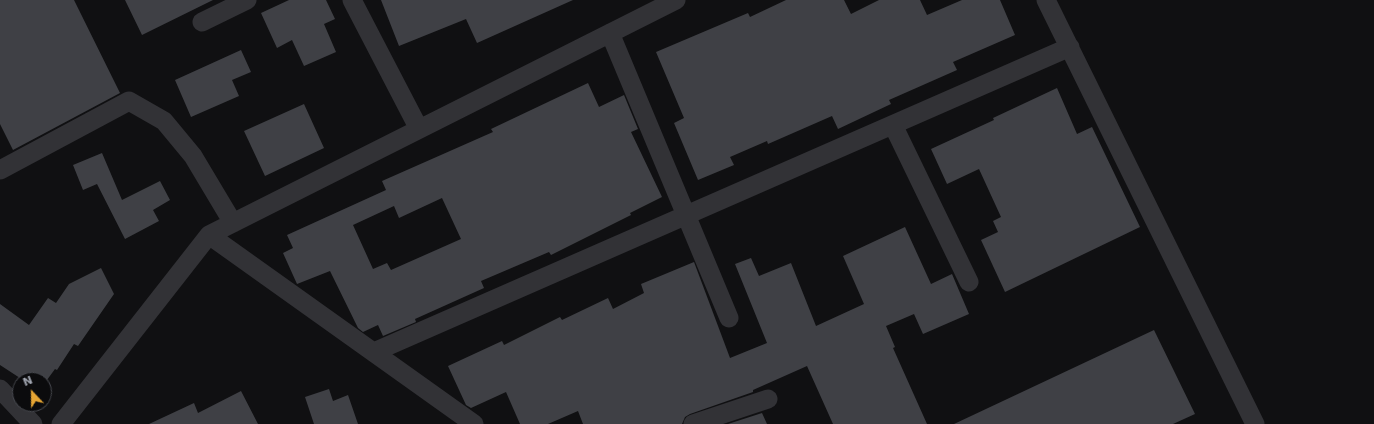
<!DOCTYPE html>
<html>
<head>
<meta charset="utf-8">
<style>
  body { margin:0 }
  #map { position:relative; width:1374px; height:424px; overflow:hidden; background:#101012; font-family:"DejaVu Sans",sans-serif }
  canvas { display:block }
  .north { position:absolute; left:12px; top:372px; width:40px; height:40px; box-sizing:border-box; background:#0b0b0d; border:1px solid #47494f; border-radius:50%; rotate:338deg; font-size:11px; font-weight:700; line-height:16px; text-align:center; color:#a2a7b2 }
  .north::after { content:''; display:block; margin:auto; width:14px; height:18px; background:#e6a534; clip-path:polygon(50% 0,100% 100%,50% 72%,0 100%) }
</style>
</head>
<body>
<div id="map">
<canvas width="1374" height="424"></canvas>
<div class="north">N</div>
</div>
<script>
const ctx = document.querySelector('canvas').getContext('2d');
ctx.lineJoin = 'round';
function fill(path, color) {
  ctx.fillStyle = color;
  ctx.fill(path, 'evenodd');
}
function trace(path, color, width, dash) {
  ctx.strokeStyle = color;
  ctx.lineWidth = width;
  ctx.lineCap = dash ? 'butt' : 'round';
  ctx.setLineDash(dash || []);
  ctx.stroke(path);
}
const building = new Path2D(`
  M0 0H74L120 93 13 150 0 124Z
  M125 0H213L142 35Z
  M289 0H326L335 19 324 24 336 52 304 66 292 40 277 48 261 13Z
  M381 0H573L477 43 466 19 399 46Z
  M786 0H844L851 14 879 0H920L927 15 962 0H1000L1015 35 953 62 957 70 889 100 891 104 838 129 832 116 768 144 767 141 730 157 734 165 698 180 674 123 684 118 656 52 748 13 750 17Z
  M241 50 251 72 232 80 239 96 191 117 175 80Z
  M588 83 599 107 624 95 638 129 631 132 662 197 630 213 631 215 551 255 549 252 481 281 484 288 415 319 416 322 383 336 378 325 363 332 358 328 330 271 297 284 283 253 293 248 287 235 386 190 382 181 493 132 491 129ZM442 198 461 239 391 270 387 263 373 269 353 225 394 206 399 218Z
  M1057 88 1077 134 1092 127 1140 227 1005 292 981 240 998 232 993 221 1001 217 979 169 947 184 931 149 994 120 993 118Z
  M304 104 324 148 265 176 244 131Z
  M102 153 122 200 160 181 170 200 153 210 159 221 125 239 97 184 83 190 73 165Z
  M905 227 931 284 952 274 969 314 923 334 914 314 886 326 895 347 893 348 927 424H833L807 366 753 390V392L690 414 685 417 682 424H583L578 411 548 424H520L506 392 471 408 466 405 448 366 502 341 504 345 560 317 562 320 608 298 613 309 644 293 641 284 694 262 730 358 767 343 735 264 751 258 759 276 791 263 816 326 864 304 843 256Z
  M101 268 114 294 78 346 74 344 57 370 55 369 44 384V380H23L0 365V304L29 325 48 298 56 303 69 284Z
  M1154 330 1195 414 1173 424H954Z
  M329 389 333 401 348 395 358 424H314L305 397Z
  M241 391 258 424H149L194 403 198 413Z
  M762 413 767 424H728Z`);
const minor = new Path2D(`
  M352 0 419 129
  M1046 0 1255 424
  M202 22 247 0
  M610 33 729 318
  M893 125 969 282
  M0 170 129 101 164 121 193 156 233 223
  M209 235 474 424
  M374 352 1070 47
  M0 389 33 424
  M61 424 209 235 676 0
  M693 424 768 399`);
fill(building, '#3f4045');
trace(minor, '#323236', 19);
</script>
</body>
</html>
